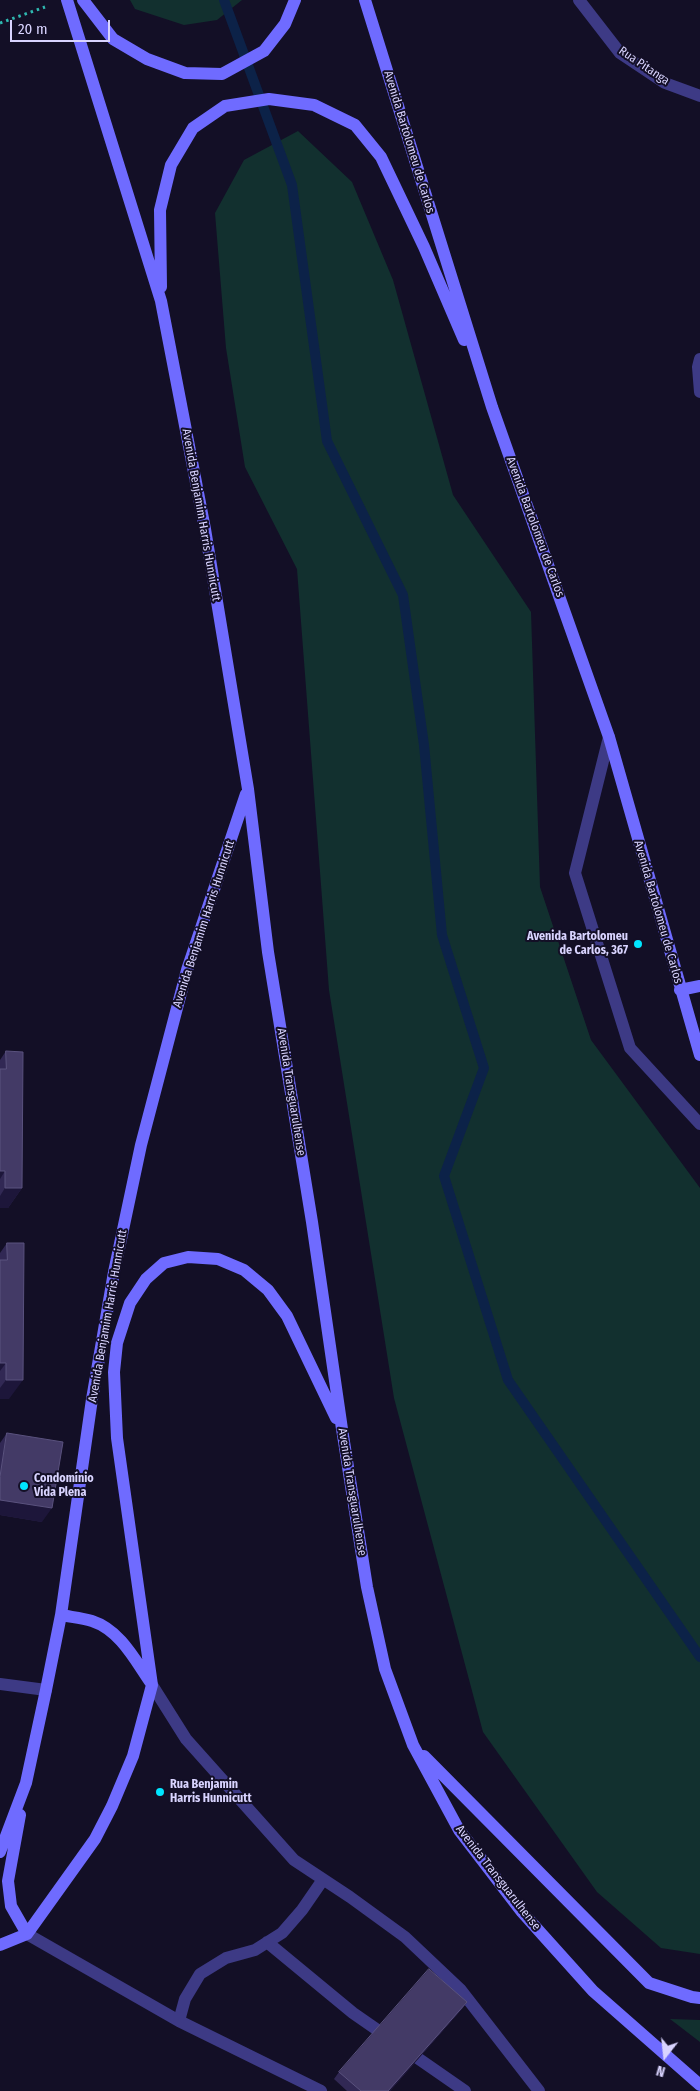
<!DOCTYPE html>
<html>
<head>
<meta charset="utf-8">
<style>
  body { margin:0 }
  #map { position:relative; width:700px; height:2091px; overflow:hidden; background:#130f26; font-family:"Fira Sans Condensed",sans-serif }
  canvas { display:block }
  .north { position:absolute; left:640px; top:2031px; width:50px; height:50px; -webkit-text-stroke:4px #130f26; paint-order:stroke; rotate:196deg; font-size:14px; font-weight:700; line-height:20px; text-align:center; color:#d9d4ff }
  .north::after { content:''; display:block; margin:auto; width:18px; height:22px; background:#d9d4ff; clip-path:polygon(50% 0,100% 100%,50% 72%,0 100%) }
  .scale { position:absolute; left:10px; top:20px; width:100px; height:22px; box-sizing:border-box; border:2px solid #d9d4ff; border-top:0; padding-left:6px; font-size:15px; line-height:18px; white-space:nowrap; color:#d9d4ff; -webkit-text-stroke:4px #130f26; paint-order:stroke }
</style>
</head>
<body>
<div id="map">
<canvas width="700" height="2091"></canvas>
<div class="north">N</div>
<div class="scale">20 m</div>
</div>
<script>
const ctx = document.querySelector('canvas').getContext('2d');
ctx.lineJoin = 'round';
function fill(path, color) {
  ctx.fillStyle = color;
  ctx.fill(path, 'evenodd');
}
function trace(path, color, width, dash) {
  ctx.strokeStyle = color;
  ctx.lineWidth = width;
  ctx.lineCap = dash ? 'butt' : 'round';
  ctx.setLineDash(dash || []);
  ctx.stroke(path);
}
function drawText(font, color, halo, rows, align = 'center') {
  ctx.font = font + ' "Fira Sans Condensed",sans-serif';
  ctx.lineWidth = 4;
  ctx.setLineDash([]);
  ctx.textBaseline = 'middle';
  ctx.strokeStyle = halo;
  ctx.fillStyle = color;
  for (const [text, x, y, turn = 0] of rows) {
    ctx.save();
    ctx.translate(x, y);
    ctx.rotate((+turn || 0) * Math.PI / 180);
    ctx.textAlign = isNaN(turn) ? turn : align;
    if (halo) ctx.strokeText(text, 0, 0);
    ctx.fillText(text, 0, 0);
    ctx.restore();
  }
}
const green = new Path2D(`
  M130 0H242L217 20 184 25 135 9Z
  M298 131 352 182 393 280 453 495 531 612 540 887 591 1040 700 1188V1954L661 1948 597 1892 483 1732 394 1398 329 990 297 569 245 467 226 348 215 213 244 160Z
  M670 2019 700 2020V2042Z`);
const stream = new Path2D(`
  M224 0 292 185 327 441 403 595 424 745 442 935 484 1068 444 1176 508 1380 700 1657`);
const path = new Path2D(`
  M0 23 45 7`);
const lane = new Path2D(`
  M609 737 575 873 630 1048 700 1124
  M152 1685 186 1739 294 1860 350 1897 405 1937 460 1989 539 2091
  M27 1934 179 2021 321 2091
  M267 1942 353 2013 389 2038
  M179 2021 185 1999 200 1974 226 1958 255 1950 282 1933 302 1910 322 1881
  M406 2050 465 2091`);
const street = new Path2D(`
  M579 0 620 53 665 83 700 96
  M700 359 698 367 700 392
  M0 1684 46 1690`);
const secondary = new Path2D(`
  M67 0 161 301 205 529 248 789 268 952 312 1222 342 1429 367 1587 385 1669 413 1745 459 1830 522 1912 593 1991 700 2085
  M83 0 113 39 147 59 185 73 222 74 264 51 285 24 295 0
  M365 0 492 407 609 737 700 1055
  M161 287 160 210 171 165 193 128 225 106 269 99 314 105 355 125 381 157 424 247 464 340
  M680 990 700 986
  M61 1615C71 1617 82 1618 92 1621 120 1630 135 1660 151 1683
  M424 1756 649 1983 692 1997 700 1998
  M20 1815 8 1881 11 1906 27 1934
  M0 1852 26 1783 46 1690 61 1615 92 1399 114 1272 141 1145 187 970 246 794
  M0 1945 27 1934 95 1839 112 1806 133 1756 152 1685 117 1438 114 1372 117 1343 130 1303 146 1279 164 1263 188 1257 218 1259 244 1270 268 1290 287 1316 336 1418`);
const wall = new Path2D(`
  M6 1051 22 1188 8 1208H0V1060Z
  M7 1243 9 1399H0V1253Z
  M7 1433 42 1522 0 1515V1443Z
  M467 2002 462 2009 390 2091H347L334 2079 339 2072Z`);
const shadedWall = new Path2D(`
  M0 1171H5L0 1179Z
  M5 1188H22L8 1208H0V1196Z
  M0 1363H6L0 1371Z
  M6 1380H23L9 1399H0V1388Z
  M0 1500 52 1508 42 1522 0 1515Z
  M467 2002 462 2009 390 2091H388Z`);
const building = new Path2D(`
  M6 1051 23 1052 22 1188H5V1171H0V1069H6Z
  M7 1243H24L23 1380H6V1363H0V1260H7Z
  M7 1433 63 1442 52 1508 0 1500V1477Z
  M429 1969 467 2002 388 2091H361L339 2072Z`);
const markers = [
  [638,944,5,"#00e5ff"],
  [24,1486,5,"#00e5ff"],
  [160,1792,5,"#00e5ff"]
];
const streetNames = [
  ["Rua Pitanga",644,66,34],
  ["Avenida Bartolomeu de Carlos",409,142,73],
  ["Avenida Benjamim Harris Hunnicutt",201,515,80],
  ["Avenida Bartolomeu de Carlos",535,527,70],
  ["Avenida Bartolomeu de Carlos",658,912,74],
  ["Avenida Benjamim Harris Hunnicutt",204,924,-72],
  ["Avenida Transguarulhense",291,1092,81],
  ["Avenida Benjamim Harris Hunnicutt",108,1316,-80],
  ["Avenida Transguarulhense",352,1492,81],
  ["Avenida Transguarulhense",498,1878,52]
];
const poiNames = [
  ["Avenida Bartolomeu",628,937,"right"],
  ["de Carlos, 367",628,951,"right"],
  ["Condomínio",34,1479],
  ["Vida Plena",34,1493],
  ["Rua Benjamin",170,1785],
  ["Harris Hunnicutt",170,1799]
];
fill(green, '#12302f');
trace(stream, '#0c2248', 10);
trace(path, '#2fb8b0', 3, [2.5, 4]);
trace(lane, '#3d3a85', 12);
trace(street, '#3d3a85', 12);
trace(secondary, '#6f6bff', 12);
fill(wall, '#312854');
fill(shadedWall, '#1d163a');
fill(building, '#433a66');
trace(building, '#5a527e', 1);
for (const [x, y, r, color] of markers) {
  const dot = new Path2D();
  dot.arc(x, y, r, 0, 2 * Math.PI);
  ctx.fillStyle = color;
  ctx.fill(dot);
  trace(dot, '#130f26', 2);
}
drawText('12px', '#d9d4ff', '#130f26', streetNames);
drawText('bold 12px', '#d9d4ff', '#130f26', poiNames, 'left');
</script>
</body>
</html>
